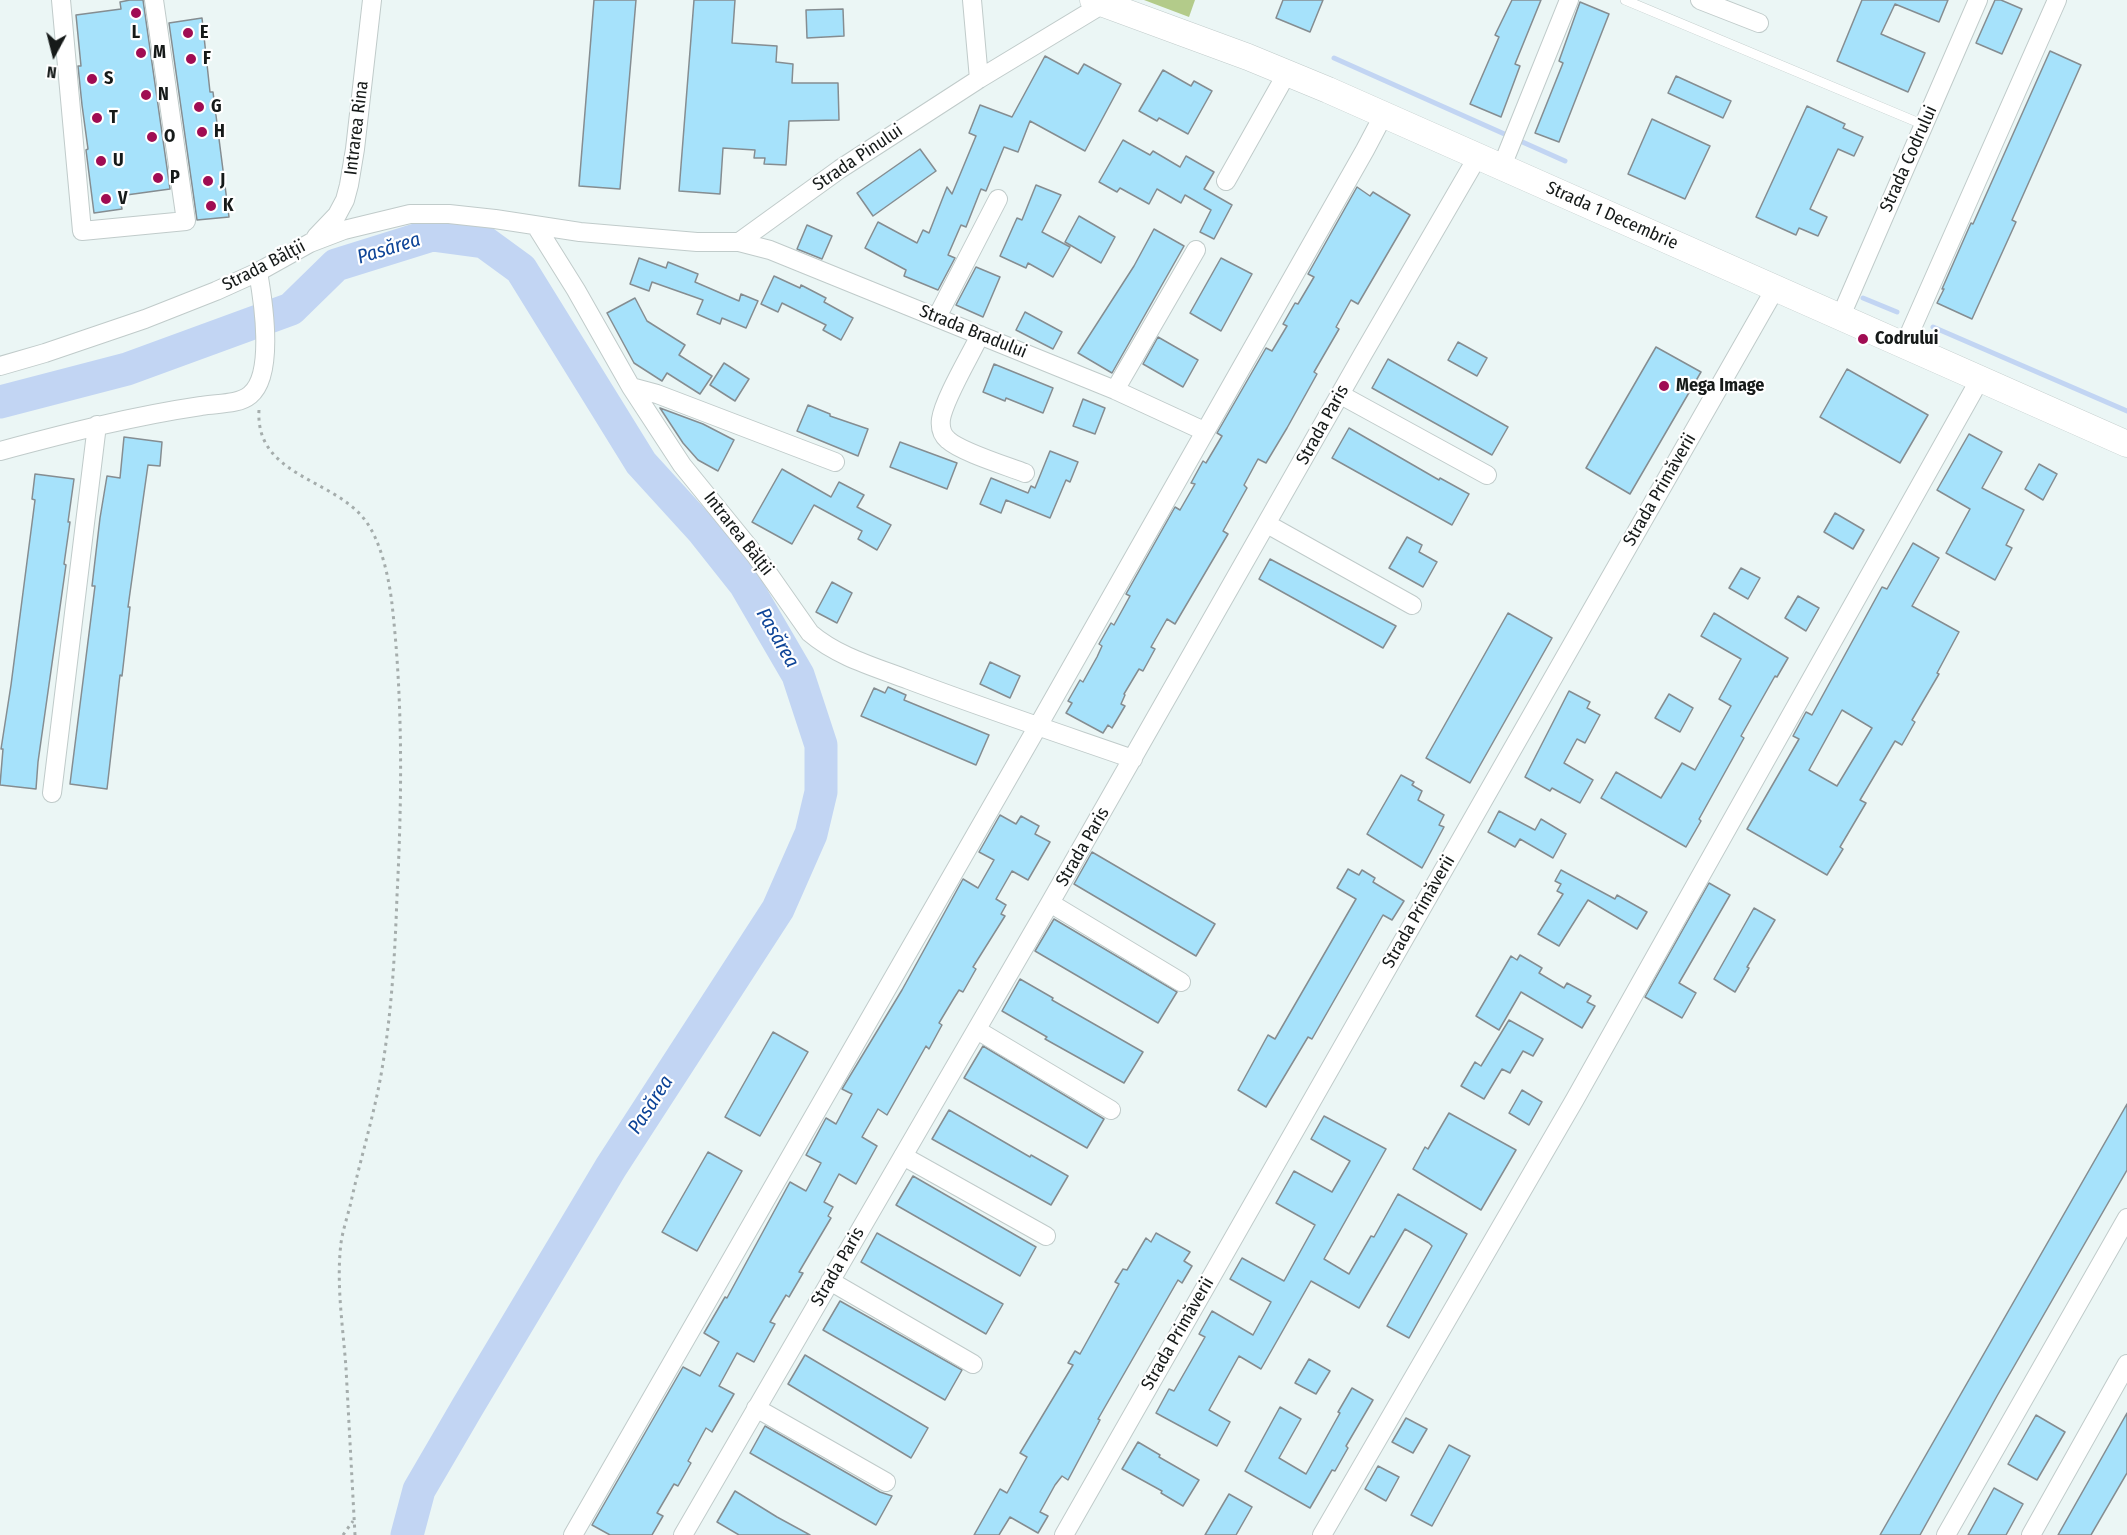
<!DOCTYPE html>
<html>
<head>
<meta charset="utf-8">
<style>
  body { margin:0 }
  #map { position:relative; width:2127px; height:1535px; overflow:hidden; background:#ebf6f5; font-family:"Fira Sans Condensed",sans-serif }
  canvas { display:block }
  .north { position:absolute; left:24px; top:24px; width:60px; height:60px; -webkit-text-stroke:4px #fff; paint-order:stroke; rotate:187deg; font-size:16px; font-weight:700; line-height:24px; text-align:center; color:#161a19 }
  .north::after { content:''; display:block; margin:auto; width:21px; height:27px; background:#161a19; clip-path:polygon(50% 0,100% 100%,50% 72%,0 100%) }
</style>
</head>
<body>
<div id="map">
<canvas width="2127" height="1535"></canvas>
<div class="north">N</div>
</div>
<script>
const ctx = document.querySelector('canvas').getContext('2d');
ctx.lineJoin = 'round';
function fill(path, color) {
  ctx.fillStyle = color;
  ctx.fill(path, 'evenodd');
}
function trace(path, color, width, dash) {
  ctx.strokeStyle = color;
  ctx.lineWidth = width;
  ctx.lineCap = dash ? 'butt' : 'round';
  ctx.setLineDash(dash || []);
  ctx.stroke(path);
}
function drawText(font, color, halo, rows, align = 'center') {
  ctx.font = font + ' "Fira Sans Condensed",sans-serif';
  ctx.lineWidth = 4.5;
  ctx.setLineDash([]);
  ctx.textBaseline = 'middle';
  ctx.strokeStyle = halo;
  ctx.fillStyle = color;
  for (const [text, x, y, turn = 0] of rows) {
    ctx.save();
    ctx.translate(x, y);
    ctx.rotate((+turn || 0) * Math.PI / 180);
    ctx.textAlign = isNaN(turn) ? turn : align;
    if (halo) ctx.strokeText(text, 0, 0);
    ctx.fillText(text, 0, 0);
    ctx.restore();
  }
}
const green = new Path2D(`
  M1144 0H1195L1189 17Z`);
const stream = new Path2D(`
  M1334 58 1565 161
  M1863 298 1897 312
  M1933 327 2127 411`);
const river = new Path2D(`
  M0 402 127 369 291 309 336 265 432 235 484 242 521 269 641 463 703 531 745 584 798 675 821 745V792L811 834 778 909 611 1167 468 1406 419 1490 407 1535`);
const building = new Path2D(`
  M130 0H143L170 189 119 196 122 209 94 213 86 150 88 149 82 105 78 66H81L76 15 121 9 120 2Z
  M594 0H636L620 189 579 186Z
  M694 0H735L732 43 777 46 776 62 793 64 792 83H838L839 120 789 121 786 165 764 164 765 158H754L755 150 723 148 720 194 679 191Z
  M1283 0H1323L1310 32 1276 18Z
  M1512 0H1541L1515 64 1520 66 1501 117 1470 104 1499 37 1495 35Z
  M1862 0H1948L1939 22 1895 4 1881 34 1925 53 1908 92 1837 61Z
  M1995 0H2001L2022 9 2002 54 1976 43Z
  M1580 2 1609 14 1559 142 1535 133 1563 63 1559 61Z
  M843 9 844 36 807 38 806 10Z
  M202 18 210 92H213L229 217 197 220 169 23Z
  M2050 51 2081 65 2012 220 2016 222 1972 319 1937 303 1944 289H1942L1971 223 1973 224Z
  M1045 56 1078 74 1084 64 1121 84 1085 151 1030 121 1018 152 1004 147 986 191 981 189 966 227 961 225 948 255 955 258 938 290 904 276 906 270 865 248 878 222 917 243 923 230 929 233 947 187 952 194 976 136 969 133 980 105 1012 117Z
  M1163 70 1191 86 1194 81 1212 91 1188 134 1159 118 1157 121 1139 111Z
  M1676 76 1731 101 1723 118 1668 93Z
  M1807 106 1845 124 1843 128 1863 137 1854 156 1838 149 1810 209 1827 217 1818 236 1799 228 1796 235 1756 217Z
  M1652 119 1710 146 1685 199 1628 174Z
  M1123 140 1150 155 1153 151 1180 167 1186 156 1214 172 1204 189 1232 205 1214 239 1200 232 1211 210 1185 195 1181 203 1157 189 1149 204 1120 188 1117 192 1099 182Z
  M920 149 936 171 873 216 857 193Z
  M1036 185 1061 195 1042 232 1070 247 1053 277 1028 263 1026 268 1000 256 1017 218 1022 220Z
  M1357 187 1370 196 1373 192 1410 215 1358 304 1351 300 1336 327 1339 329 1314 372 1317 374 1287 428 1266 463 1258 459 1244 485 1247 488 1223 531 1228 534 1175 624 1167 619 1151 647 1155 649 1143 671 1139 669 1124 694 1125 695 1121 704 1125 706 1112 728 1108 725 1103 733 1066 713 1072 703 1068 701 1080 680 1083 682 1097 657 1102 646 1099 644 1111 623 1114 625 1130 596 1126 594 1175 507 1180 510 1195 484 1191 483 1203 461 1206 463 1222 436 1217 433 1266 348 1272 351 1287 326 1283 324 1295 303 1298 304 1314 277 1308 274Z
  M1079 216 1115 237 1101 263 1065 242Z
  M807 225 832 236 822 259 797 249Z
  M1154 229 1184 246 1112 373 1078 353 1134 266Z
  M639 258 666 268 668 262 698 274 695 282 739 301 741 294 758 301 746 328 722 318 720 324 697 314 703 300 652 282 649 291 630 284Z
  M1221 258 1252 274 1221 331 1190 313Z
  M976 267 1000 277 983 317 956 305Z
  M774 276 800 288 801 285 826 298 824 302 853 318 841 340 823 330 826 325 782 303 778 312 761 304Z
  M635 298 647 321 685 345 679 355 712 376 700 394 667 373 662 381 634 363 607 313Z
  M1025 312 1062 332 1053 349 1016 330Z
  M1158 337 1198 360 1183 387 1143 364Z
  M1458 342 1487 358 1477 376 1448 360Z
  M1656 347 1701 372 1630 494 1586 468Z
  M1388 359 1508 427 1492 455 1372 388Z
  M724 363 749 379 735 401 710 385Z
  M994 364 1053 388 1043 413 1006 398 1005 401 983 392Z
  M1847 369 1928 415 1900 463 1820 417Z
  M1083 399 1105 408 1095 434 1073 426Z
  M808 405 830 414V416L868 429 858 456 797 431Z
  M660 408 703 424 734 440 718 471 698 460 683 443Z
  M1349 428 1439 480 1440 478 1469 494 1452 525 1332 458Z
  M1969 434 2002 452 1982 488 2024 510 2006 545 2012 548 1995 580 1946 553 1970 509 1937 490Z
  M124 437 162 442 160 466 148 465 142 507 128 607H130L122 676 120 675 107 789 70 784 95 586H92L100 518 107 476 120 478Z
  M900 442 957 463 947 489 890 467Z
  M1050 451 1078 462 1070 482 1066 480 1050 518 1006 500 1001 513 980 504 991 478 1028 493 1031 486 1035 488Z
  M2039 464 2057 474 2043 500 2025 489Z
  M782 469 831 497 839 482 864 495 857 507 891 525 877 550 858 539 862 531 814 505 792 544 752 522Z
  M35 474 74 479 68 522H70L64 564 66 565 38 762 36 789 0 785 3 749H1L11 685 35 500 32 499Z
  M1835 513 1864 530 1853 549 1824 532Z
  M1407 537 1422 545 1419 552 1437 562 1423 587 1389 568Z
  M1913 543 1939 558 1912 606 1959 632 1937 673 1939 674 1912 720 1915 722 1902 745 1895 741 1860 800 1866 803 1840 847 1843 849 1827 875 1747 829 1799 739 1793 736 1806 712 1812 715 1882 587 1887 589ZM1842 710 1872 728 1837 786 1809 770Z
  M1270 559 1396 626 1383 648 1259 579Z
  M1741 568 1760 578 1748 599 1729 588Z
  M832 582 852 593 837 623 816 612Z
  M1798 596 1819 608 1806 631 1785 618Z
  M1508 613 1552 638 1470 783 1426 758Z
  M1714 613 1788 658 1777 677 1775 676 1741 736 1744 738 1699 819 1701 821 1686 847 1601 798 1616 772 1661 798 1682 763 1695 770 1731 706 1719 699 1741 659 1701 636Z
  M990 662 1020 676 1010 698 980 684Z
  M888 687 906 695 904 700 989 735 976 765 861 716 874 688 885 693Z
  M1569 691 1590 702 1587 708 1600 715 1585 743 1577 739 1564 763 1593 780 1580 803 1552 788 1550 791 1525 777Z
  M1669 694 1693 708 1680 732 1655 718Z
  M1401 775 1414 782 1412 785 1422 791 1418 800 1444 815 1439 825 1444 827 1422 868 1367 834Z
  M1499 811 1535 830 1541 819 1566 834 1553 858 1520 839 1515 847 1488 832Z
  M1000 815 1016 824 1021 816 1039 826 1035 834 1050 842 1028 880 1012 871 996 899 1006 905 1001 914 1005 916 973 967 976 969 963 992 959 990 954 998 939 1023 942 1025 929 1049 926 1046 887 1115 878 1109 862 1137 877 1146 856 1184 839 1174 824 1202 833 1207 828 1216 831 1218 799 1272 803 1273 789 1297 786 1295 770 1322 775 1324 754 1362 737 1353 719 1386 734 1394 712 1432 706 1428 688 1461 691 1463 678 1486 674 1484 657 1513 663 1516 652 1535H610L592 1525 683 1367 700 1376 719 1342 704 1333 725 1297 727 1298 790 1182 806 1191 821 1163 806 1155 826 1118 836 1124 852 1094 842 1089 902 990 963 879 978 888 994 860 979 852Z
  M1092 852 1215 924 1196 956 1074 884Z
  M1348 869 1359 875 1362 870 1375 878 1373 882 1404 901 1392 920 1383 915 1312 1039 1308 1037 1266 1107 1238 1090 1268 1035 1275 1039 1356 899 1337 888Z
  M1561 870 1615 899 1617 895 1647 912 1637 929 1588 900 1559 946 1538 934 1563 894 1557 891 1561 884 1555 881Z
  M1709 883 1730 895 1679 983 1696 993 1682 1018 1645 997Z
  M1754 908 1775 920 1747 967 1749 968 1735 992 1714 979Z
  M1054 919 1177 992 1158 1023 1035 951Z
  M1520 955 1542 968 1539 973 1564 988 1567 983 1591 996 1587 1002 1595 1006 1582 1028 1521 992 1499 1030 1476 1016 1511 956 1517 960Z
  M1020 979 1053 998 1052 1000 1143 1052 1124 1083 1045 1039 1047 1037 1002 1011Z
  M1509 1020 1543 1039 1533 1056 1523 1051 1510 1073 1502 1069 1484 1099 1461 1086 1475 1062 1481 1066Z
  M773 1032 808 1052 760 1136 725 1117Z
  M983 1046 1104 1119 1087 1148 964 1078Z
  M1522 1090 1542 1102 1529 1125 1509 1113Z
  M2127 1104V1170L1997 1396 1920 1535H1880Z
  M949 1110 1030 1157 1031 1155 1068 1176 1051 1205 932 1139Z
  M1449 1113 1516 1150 1481 1210 1413 1169 1425 1147 1428 1149Z
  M1324 1116 1386 1149 1324 1259 1349 1274 1371 1236 1374 1237 1398 1194 1467 1234 1409 1338 1387 1326 1432 1246 1429 1243 1405 1229 1359 1308 1311 1281 1261 1369 1239 1356 1209 1410 1230 1422 1217 1446 1156 1413 1169 1389 1174 1391 1205 1337 1199 1334 1212 1311 1253 1335 1271 1302 1230 1279 1242 1258 1284 1281 1315 1225 1276 1203 1294 1171 1332 1192 1350 1161 1311 1139Z
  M708 1152 742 1171 697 1251 662 1232Z
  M913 1176 1036 1247 1020 1276 896 1205Z
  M877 1233 1003 1304 986 1334 861 1262Z
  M1156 1233 1190 1252 1184 1261 1192 1266 1182 1283 1178 1280 1098 1419 1100 1420 1068 1480 1062 1476 1055 1485 1040 1512 1048 1516 1038 1533 1010 1517 999 1535H974L1000 1489 1007 1493 1018 1473 1027 1457 1020 1453 1073 1365 1068 1363 1075 1351 1080 1354 1119 1284 1115 1282 1123 1269 1127 1270 1146 1238 1151 1242Z
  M840 1301 962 1370 945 1400 823 1330Z
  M805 1355 928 1428 911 1458 788 1384Z
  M1309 1359 1330 1371 1316 1394 1295 1383Z
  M1352 1388 1373 1400 1346 1446 1348 1448 1335 1471 1332 1470 1310 1508 1245 1471 1280 1407 1301 1419 1279 1458 1306 1474 1340 1413 1338 1412Z
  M2127 1413V1473L2091 1535H2058Z
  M2036 1415 2065 1432 2037 1480 2008 1464Z
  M1406 1418 1427 1429 1413 1453 1392 1442Z
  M765 1426 880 1492 892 1496 876 1525 750 1453Z
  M1138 1442 1160 1455 1159 1457 1199 1480 1183 1506 1161 1493 1162 1491 1122 1469Z
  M1449 1445 1470 1456 1432 1526 1411 1515Z
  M1378 1466 1399 1477 1386 1501 1365 1489Z
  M1994 1488 2023 1504 2006 1535H1968Z
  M735 1491 777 1517 810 1535H739L717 1522Z
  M1229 1494 1252 1507 1236 1535H1205Z`);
const path = new Path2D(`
  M259 410C255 476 333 478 365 520 381 541 389 578 392 604 403 701 402 798 397 896 395 952 392 1007 383 1063 376 1109 361 1156 351 1202 348 1215 343 1229 341 1243 336 1284 343 1327 346 1368 349 1424 352 1479 355 1535
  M343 1535 353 1521`);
const lane = new Path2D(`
  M1625 0 1924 125`);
const street = new Path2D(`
  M61 0 82 231 186 221 154 0
  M972 0 979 79
  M1700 0 1759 23
  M1502 166 1569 0
  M1226 181 1287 73
  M536 226 576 290 631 387 682 465 756 556 810 633C838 657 875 667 909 680 983 708 1058 733 1133 759
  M316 237 337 215 345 200 349 185 355 149 372 0
  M739 242 840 169 979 79 1103 4 1104 0
  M937 317 998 199
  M1840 318 1978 0
  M980 335C970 356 944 399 941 419 940 427 942 435 948 440 961 452 1007 466 1025 473
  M1904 346 2057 0
  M0 366 45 353 145 319 216 291 258 272 310 243 344 230 410 214H449L495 219 580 232 697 242H739L770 250 1115 390 1204 431
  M631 387 657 394 835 462
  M1115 390 1196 250
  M1341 395 1487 475
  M0 451C67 433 133 416 201 406 216 403 238 405 250 395 275 375 263 300 258 272
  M1267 524 1412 605
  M52 793 97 425
  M1050 903 1181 982
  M977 1030 1111 1110
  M903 1156 1046 1236
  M830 1281 973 1364
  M756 1408 886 1482
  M573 1535 1038 726 1365 150 1384 114
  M683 1535 1050 903 1363 354 1478 156
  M1064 1535 1775 289
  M1322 1535 1574 1101 1980 379
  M1946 1535 2127 1218
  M2031 1535 2127 1364`);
const secondary = new Path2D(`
  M1093 0 1248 57 1328 90 2127 444`);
const markers = [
  [136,13,6,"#a00d53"],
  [188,33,6,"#a00d53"],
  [141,53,6,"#a00d53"],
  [191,59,6,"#a00d53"],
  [92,79,6,"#a00d53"],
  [146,95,6,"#a00d53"],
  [199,107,6,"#a00d53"],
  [97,118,6,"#a00d53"],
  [202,132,6,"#a00d53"],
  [152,137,6,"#a00d53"],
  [101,161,6,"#a00d53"],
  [158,178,6,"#a00d53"],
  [208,181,6,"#a00d53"],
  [106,199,6,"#a00d53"],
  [211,206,6,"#a00d53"],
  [1863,339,6,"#a00d53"],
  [1664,386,6,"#a00d53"]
];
const poiNames = [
  ["L",136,33,"center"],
  ["E",200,33],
  ["M",153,53],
  ["F",203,59],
  ["S",104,79],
  ["N",158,95],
  ["G",211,107],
  ["T",109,118],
  ["H",214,132],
  ["O",164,137],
  ["U",113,161],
  ["P",170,178],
  ["J",220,181],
  ["V",118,199],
  ["K",223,206],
  ["Codrului",1875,339],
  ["Mega Image",1676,386]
];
const streetNames = [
  ["Intrarea Rina",357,128,-83],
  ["Strada Pinului",858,158,-34],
  ["Strada Codrului",1909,159,-66],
  ["Strada 1 Decembrie",1612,216,24],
  ["Strada Bălții",264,266,-27],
  ["Strada Bradului",973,332,22],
  ["Strada Paris",1323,425,-61],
  ["Strada Primăverii",1660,490,-60],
  ["Intrarea Bălții",738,534,52],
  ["Strada Paris",1083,847,-60],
  ["Strada Primăverii",1419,912,-60],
  ["Strada Paris",838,1267,-60],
  ["Strada Primăverii",1178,1334,-60]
];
const waterNames = [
  ["Pasărea",389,249,-17],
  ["Pasărea",777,638,60],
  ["Pasărea",651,1105,-57]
];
fill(green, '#b3cb8a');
trace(stream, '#c2d5f3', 5);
trace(river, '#c2d5f3', 33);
fill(building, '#a6e2fb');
trace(building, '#858d91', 1.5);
trace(lane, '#c0cbca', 10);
trace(street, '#c0cbca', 20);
trace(secondary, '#c0cbca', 27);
trace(path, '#a5adac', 3, [3, 4.5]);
trace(lane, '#fff', 9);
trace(street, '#fff', 18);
trace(secondary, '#fff', 26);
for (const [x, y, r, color] of markers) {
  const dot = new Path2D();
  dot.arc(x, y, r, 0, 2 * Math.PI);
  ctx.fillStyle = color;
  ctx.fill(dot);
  trace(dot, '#fff', 2);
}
drawText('bold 18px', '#161a19', '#fff', poiNames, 'left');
drawText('18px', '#161a19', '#fff', streetNames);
drawText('italic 20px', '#0d4497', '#fff', waterNames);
</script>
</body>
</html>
